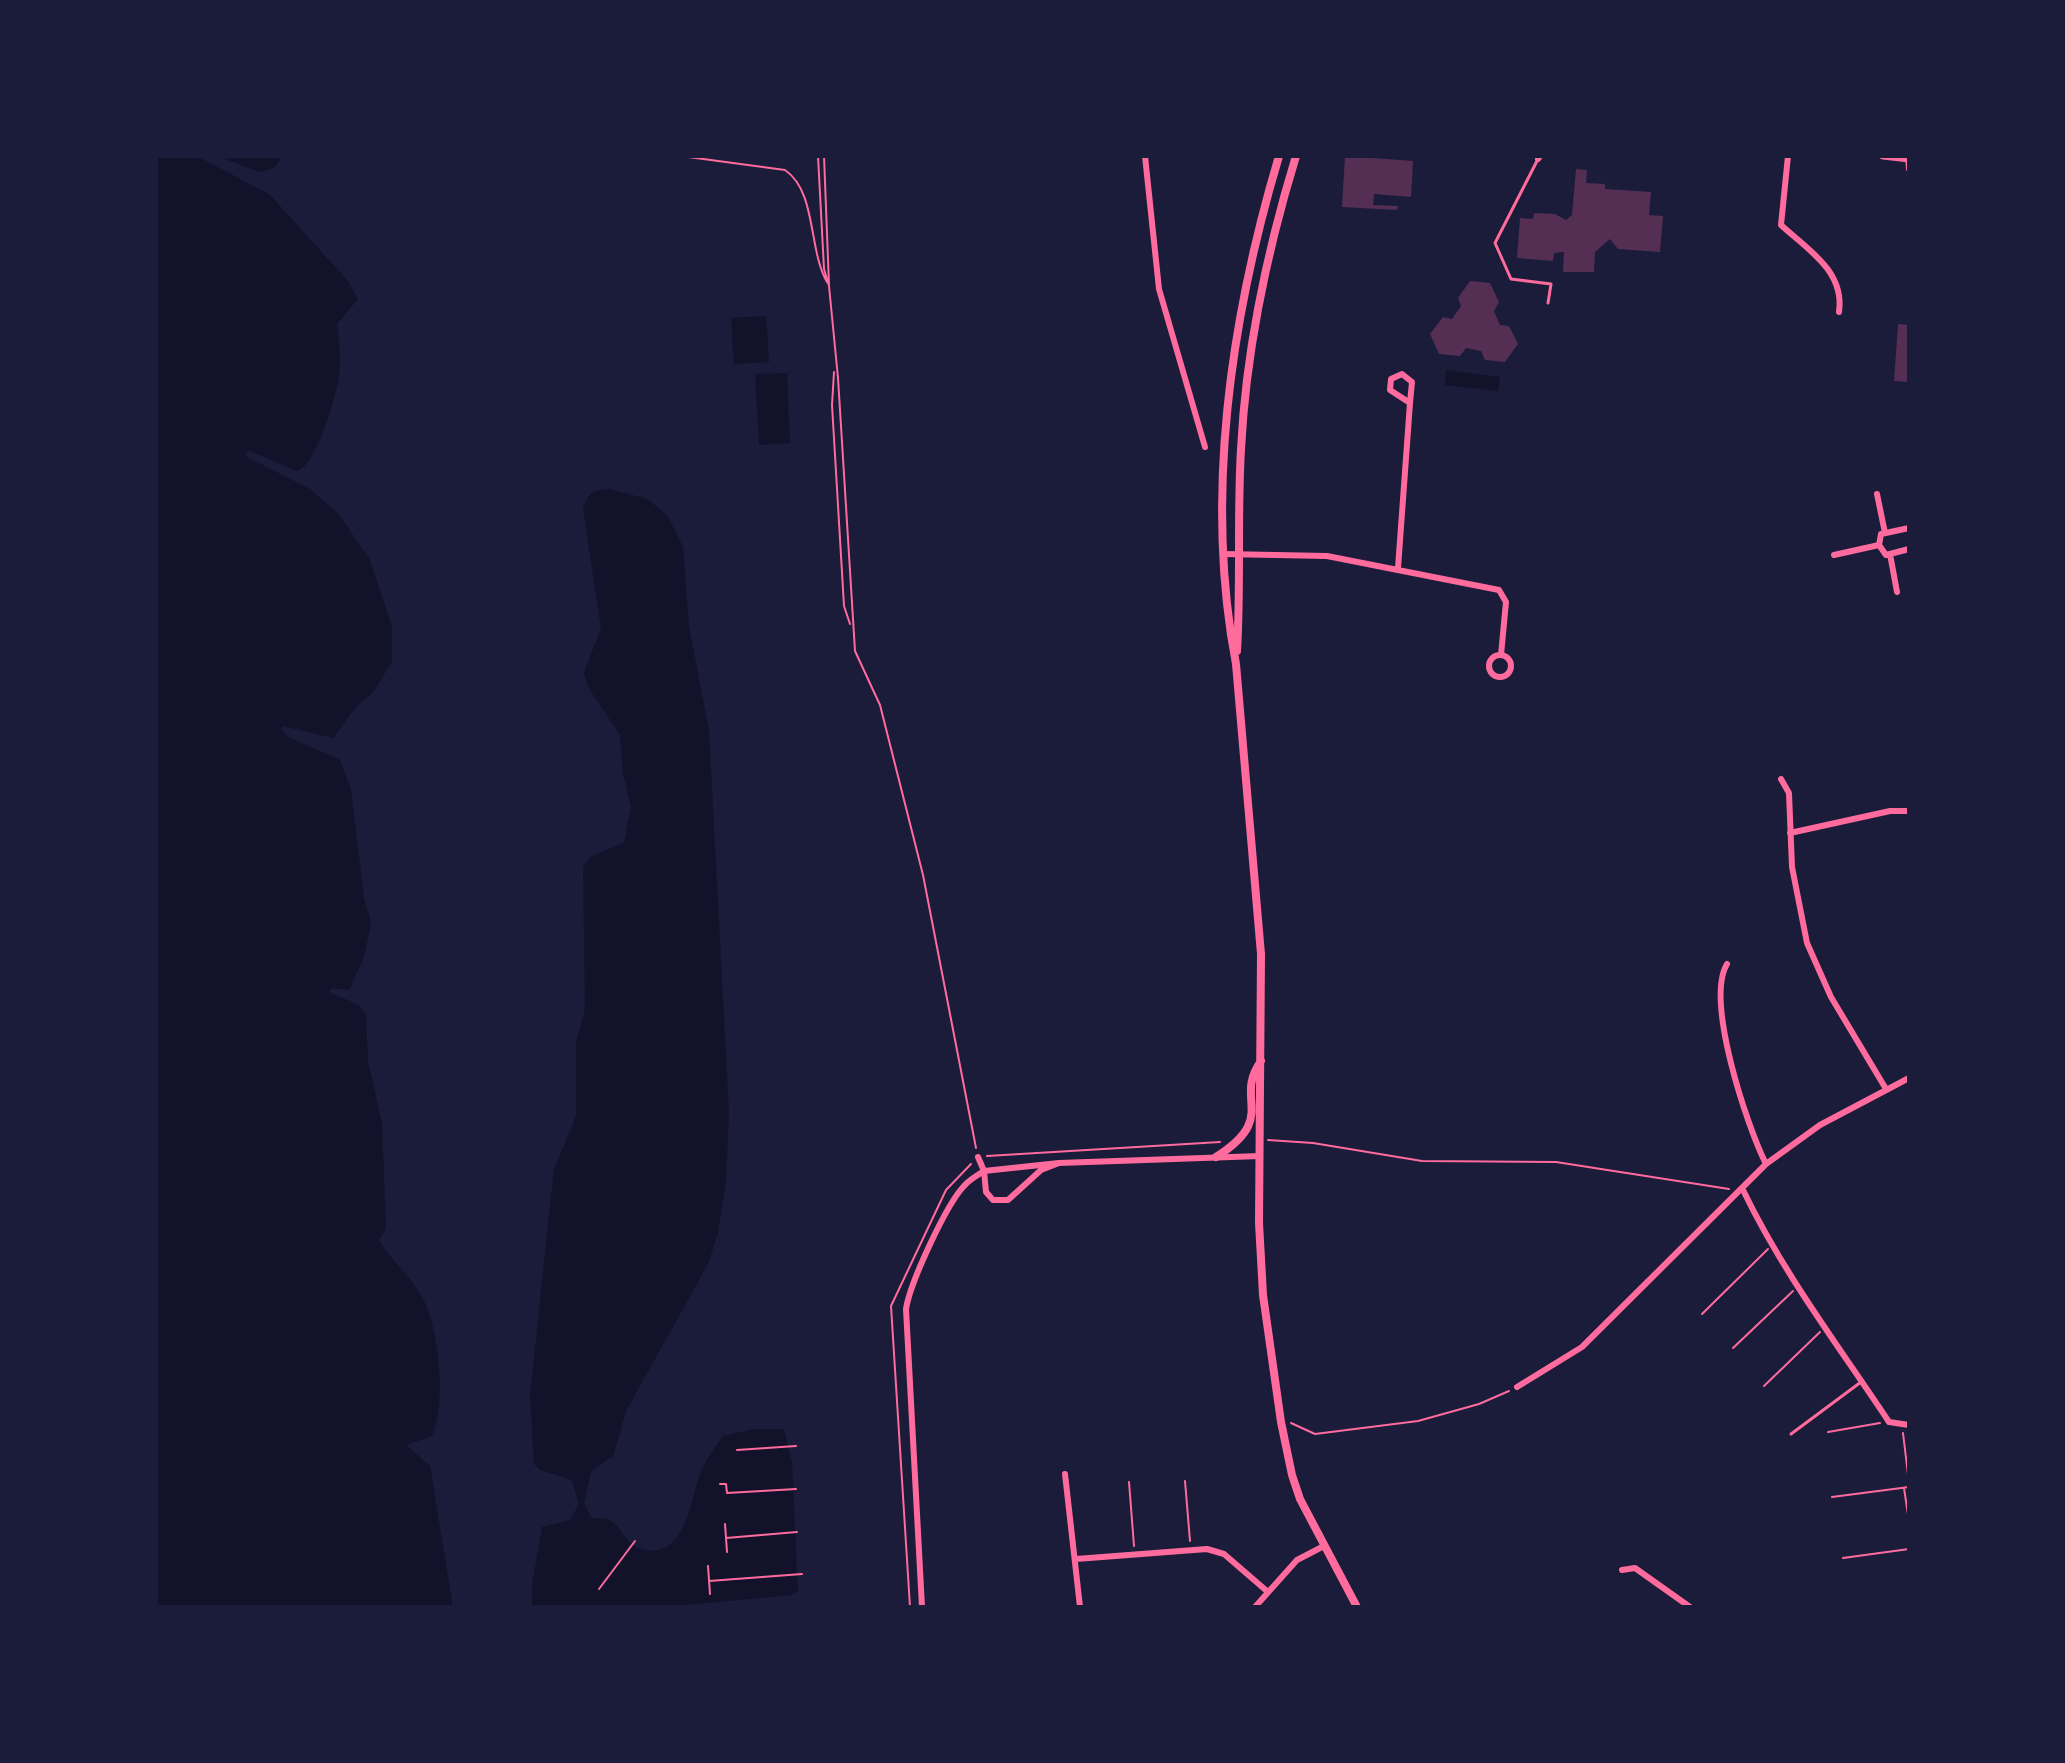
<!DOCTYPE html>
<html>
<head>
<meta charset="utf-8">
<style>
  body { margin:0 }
  #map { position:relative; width:2065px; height:1763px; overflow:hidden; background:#1b1b3a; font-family:Overpass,sans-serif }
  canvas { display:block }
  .frame { position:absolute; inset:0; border:158px solid #1b1b3a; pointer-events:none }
</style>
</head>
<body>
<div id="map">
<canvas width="2065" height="1763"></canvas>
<div class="frame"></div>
</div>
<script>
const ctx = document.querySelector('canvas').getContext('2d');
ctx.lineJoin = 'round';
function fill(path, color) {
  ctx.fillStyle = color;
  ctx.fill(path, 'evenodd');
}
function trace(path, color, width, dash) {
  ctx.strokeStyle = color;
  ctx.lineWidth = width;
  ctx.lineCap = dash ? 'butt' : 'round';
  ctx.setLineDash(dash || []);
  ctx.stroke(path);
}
const water = new Path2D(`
  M156 156H203L204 160 269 194 348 281 358 299 337 324C340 341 341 364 338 382 335 400 315 467 297 471L248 450 245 456 310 489 338 513 370 560 392 626V662L373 692 355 708 333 738 283 726 281 730 290 738 340 760 351 790 364 898 371 923 364 957 349 990 333 988 329 992 359 1005 366 1015 368 1061 382 1123 386 1229 379 1240C390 1260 409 1274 421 1295 439 1325 447 1404 432 1436L406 1445 430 1466 453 1607H156Z
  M217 156H283L274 168 260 172Z
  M766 316 769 362 734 364 731 318Z
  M1446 370 1500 377 1498 391 1445 385Z
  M787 373 790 443 759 445 755 374Z
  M610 489 647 499 667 515 683 547 689 627 709 731 729 1112 726 1182 718 1233 708 1264 626 1411 613 1456 591 1471 584 1504 591 1517C597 1519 604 1517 609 1520 623 1527 625 1545 641 1549 685 1561 690 1502 700 1474 705 1460 714 1449 723 1436L753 1429H784L792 1462 798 1591 792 1595 664 1607H532V1585L542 1527 570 1520 579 1504 572 1480 540 1470 534 1464 530 1396 550 1205 554 1170 576 1116V1043L585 1009 583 866 591 857 624 842 631 807 623 773 620 735 588 687 584 672 601 629 583 509C588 492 594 490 610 489Z`);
const building = new Path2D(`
  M1345 156 1413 161 1411 197 1374 194 1373 205 1398 206 1397 210 1342 207Z
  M1576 169 1587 170 1586 183 1605 184V189L1651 192 1649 215 1663 216 1660 252 1618 249 1610 239 1595 252 1594 272H1563L1564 252 1554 253 1553 261 1517 258 1520 218 1533 219 1534 213 1555 214 1566 220 1572 215Z
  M1470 281 1490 283 1499 302 1494 311 1500 325 1509 326 1518 344 1505 362 1485 360 1481 351 1466 348 1460 356 1439 354 1430 334 1443 317 1452 319 1461 306 1458 298Z
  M1898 324 1909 325V382L1894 381Z`);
const path = new Path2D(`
  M681 156 785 170C817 192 808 249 827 282
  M818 156 824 269 829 286 838 378 855 651 880 705 923 875 976 1148
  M824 156 829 285
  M834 372 832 405 844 606 850 624
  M1268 1140 1313 1143 1422 1161 1556 1162 1729 1189
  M987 1156 1220 1142
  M1702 1314 1768 1249
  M1733 1348 1793 1291
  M1764 1386 1820 1332
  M1291 1423 1315 1434 1418 1421 1479 1404 1509 1391
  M1828 1432 1880 1423
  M1903 1433 1909 1483
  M737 1450 796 1446
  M1185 1481 1190 1541
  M1129 1482 1134 1546
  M720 1484H726L727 1493 796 1489
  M1904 1488 1909 1521
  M1832 1497 1909 1487
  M725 1524 727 1552
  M726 1538 797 1532
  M1843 1558 1909 1549
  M708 1566 710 1594
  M709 1581 802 1574
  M599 1589 635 1541
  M910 1607 891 1306 946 1190 971 1164`);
const service = new Path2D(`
  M1538 159 1495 243 1511 279 1551 284 1548 303
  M1791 1434 1861 1382`);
const minor = new Path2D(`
  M1145 156 1159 289 1205 447
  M1788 156 1781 225C1807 249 1845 271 1839 312
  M1908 156 1909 169
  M1538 159 1540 156
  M1402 374 1412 382 1410 403 1390 390 1391 379Z
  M1877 494 1885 533
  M1909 528 1881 534 1879 545 1886 555 1909 549
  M1223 554 1327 556 1499 590 1506 602 1501 655
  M1890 554 1897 592
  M1834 555 1879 545
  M1398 568 1410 403
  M1489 666a11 11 0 1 1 22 0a11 11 0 1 1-22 0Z
  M1781 779 1789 793 1792 867 1807 943 1831 997 1886 1089
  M1790 833 1890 811H1909
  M1727 964C1705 1001 1747 1126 1766 1164
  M1059 1163 1041 1170 1008 1200H993L986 1192 984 1171 1059 1163 1260 1156
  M1743 1190C1783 1273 1838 1345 1889 1422L1909 1425
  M1517 1387 1582 1347 1766 1164 1820 1125 1909 1078
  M1065 1474 1080 1607
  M1076 1559 1207 1549 1224 1554 1268 1592
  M1622 1570 1635 1568 1690 1607
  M922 1607 906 1309C910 1283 946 1205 964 1186 969 1180 978 1175 984 1171L978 1157
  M1255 1607 1297 1560 1324 1546`);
const tertiary = new Path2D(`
  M1883 156 1909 159`);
const secondary = new Path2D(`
  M1279 156C1231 317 1204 497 1236 664L1261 954 1259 1223 1263 1295 1281 1422 1292 1475 1300 1499 1357 1607
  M1237 651C1241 584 1237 517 1241 449 1246 350 1267 251 1296 156
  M1216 1157C1279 1117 1233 1100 1261 1061`);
fill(water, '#12122b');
fill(building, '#542f53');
trace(path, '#ff6b9d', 2);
trace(service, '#ff6b9d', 3);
trace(minor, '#ff6b9d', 6);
trace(tertiary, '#ff6b9d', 7);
trace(secondary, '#ff6b9d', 8);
</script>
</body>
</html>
